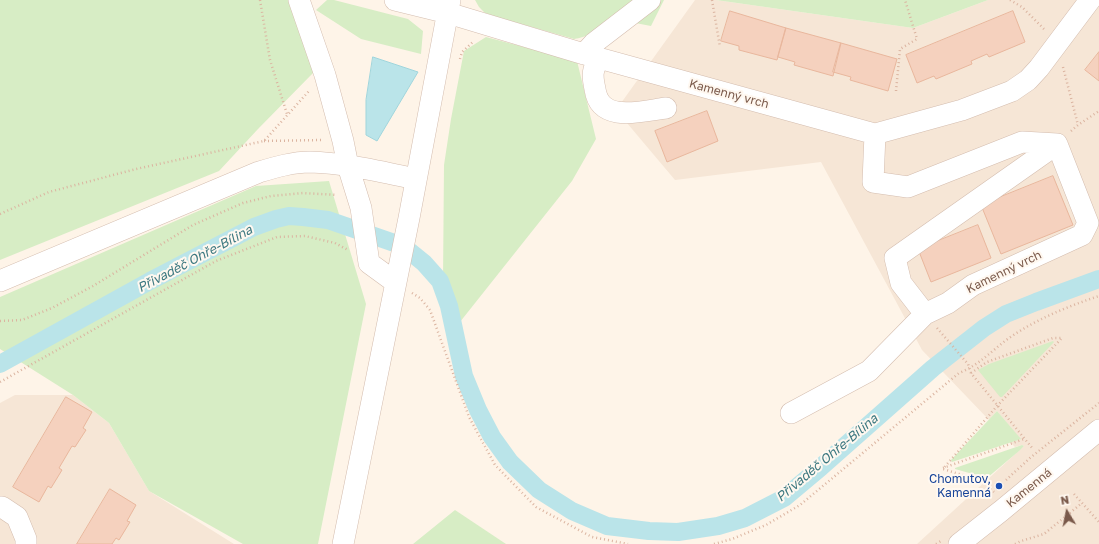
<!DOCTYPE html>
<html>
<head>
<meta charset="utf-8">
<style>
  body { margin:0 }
  #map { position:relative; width:1099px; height:544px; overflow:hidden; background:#fef4e8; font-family:"Golos Text",sans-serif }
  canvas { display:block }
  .north { position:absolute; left:1047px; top:492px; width:40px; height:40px; -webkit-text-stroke:3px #fff8f0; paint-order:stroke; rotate:350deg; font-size:11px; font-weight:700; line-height:16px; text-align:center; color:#7a594a }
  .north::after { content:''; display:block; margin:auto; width:14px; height:18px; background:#7a594a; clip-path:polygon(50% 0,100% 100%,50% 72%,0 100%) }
</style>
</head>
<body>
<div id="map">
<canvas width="1099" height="544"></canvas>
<div class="north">N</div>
</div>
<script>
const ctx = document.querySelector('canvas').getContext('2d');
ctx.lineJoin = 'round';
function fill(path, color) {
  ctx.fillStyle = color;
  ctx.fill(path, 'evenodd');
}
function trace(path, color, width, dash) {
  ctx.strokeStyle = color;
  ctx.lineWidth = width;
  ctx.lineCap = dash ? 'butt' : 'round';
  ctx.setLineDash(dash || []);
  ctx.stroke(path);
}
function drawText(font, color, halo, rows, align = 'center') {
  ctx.font = font + ' "Golos Text",sans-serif';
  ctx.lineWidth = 4;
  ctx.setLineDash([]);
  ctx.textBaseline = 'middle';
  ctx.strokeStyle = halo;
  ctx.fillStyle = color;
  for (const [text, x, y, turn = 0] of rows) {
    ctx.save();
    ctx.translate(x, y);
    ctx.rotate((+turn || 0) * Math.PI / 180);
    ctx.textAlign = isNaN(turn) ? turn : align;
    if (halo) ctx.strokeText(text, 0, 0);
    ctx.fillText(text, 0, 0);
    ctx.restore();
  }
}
const residential = new Path2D(`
  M695 0H716L913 28 988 0H1099V544H917L1024 446 1022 445 1015 447 1010 442 1020 439 997 411 989 420 922 350 821 162 675 180 616 110Z
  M15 395H73L109 423 149 491 234 544H0V403Z`);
const green = new Path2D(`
  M0 0H289L314 72 258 129 219 171 0 260Z
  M327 0H334L408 19 423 31 421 54 361 39 316 10Z
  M475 0H645C626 14 597 36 574 39L500 18 485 13 479 7Z
  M657 0H664L651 26 630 22Z
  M716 0H988L913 28Z
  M486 37 577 61 596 139 572 181 456 327 452 304 443 280 444 165 451 119 464 51Z
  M329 181 366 304 318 544H243L149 491 109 423 73 395 0 349V297L256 186Z
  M1053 341 1054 342 1002 397H1000L978 370 989 364Z
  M997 411 1021 439 952 462 951 460Z
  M1022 445 1024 446 1019 451 987 478 955 469V468Z
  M455 510 506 544H413Z`);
const water = new Path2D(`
  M373 57 418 72 377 141 366 135V100Z`);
const canal = new Path2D(`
  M0 364 150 281 254 227 276 219 289 216 303 217 328 220 403 246 424 263 440 281 449 306 464 376 478 410 492 437 510 462 539 490 572 511 607 526 649 531 678 532 718 526 745 518 784 498 821 467 933 368 984 328 1006 314 1036 302 1099 279`);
const building = new Path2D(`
  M730 11 786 28 777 60 739 50V46L721 41Z
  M1013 11 1025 42 989 57 987 54 971 61 972 64 936 79 934 76 917 83 906 55Z
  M786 28 841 43 833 76 794 65 795 62 778 57Z
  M841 43 897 59 888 91 850 80 851 77 833 72Z
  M1099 52V81L1085 70Z
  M707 111 718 141 667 162 655 131Z
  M1053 176 1073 225 1001 254 981 205Z
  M978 225 991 258 931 282 918 249Z
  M66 397 92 412 83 428 86 430 75 447 72 446 59 468 62 470 51 488 48 486 39 502 13 487Z
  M110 489 136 505 127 521 130 522 119 540 116 538 112 544H77Z`);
const path = new Path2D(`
  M260 0 270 60 287 114
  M712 0 720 47
  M1010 0 1022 7 1044 29
  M460 59 462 52 474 41
  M1063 67 1078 125
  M896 91 900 49 917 39 905 0
  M1071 131 1078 125 1099 111
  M264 141 323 140
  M0 214 49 192 136 169 264 141 309 91
  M412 293 420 298 430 310 469 417 495 465 536 507 592 537 628 544
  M0 321 22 320 52 308 93 286 193 225 243 203 271 196 303 193 337 195
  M937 328 968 364 971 373 1033 449
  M971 373 987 362 1053 338H1062L997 406 943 469 982 481 994 492
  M0 382 216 261 277 237 305 236 335 243 348 250
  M943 468 1024 439
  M1006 480 1030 458 1099 403
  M1074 494 1099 522
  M714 544 732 539 766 525 800 505 959 373C980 365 994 348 1012 336 1039 318 1069 306 1099 296
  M936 544 941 541
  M1015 544 1021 541 1044 534 1082 503`);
const minor = new Path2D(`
  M299 0 325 75 343 141 348 166 361 208 369 263 395 282
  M395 0 448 13 584 54 875 134 962 110 1012 91 1028 80 1039 68 1090 0
  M584 54 594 43 650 0
  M599 59C592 70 592 75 595 89 600 124 642 111 666 108
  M875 134 873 182 908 187 1022 142 1057 144 1088 223 1082 235 973 285 948 303 925 314 901 283 895 258 1057 144
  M0 281 259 172C276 167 293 162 310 162 346 163 381 172 416 179
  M791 413 869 371 925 314
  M0 507H2L17 517 26 539V544
  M343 544 409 218 450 0
  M959 544 1001 511 1099 430`);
const markers = [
  [999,486,4,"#1a4fb4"]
];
const streetNames = [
  ["Kamenný vrch",729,94,15],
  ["Kamenný vrch",1004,272,-26],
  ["Kamenná",1029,488,-39]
];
const transitNames = [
  ["Chomutov,",991,479],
  ["Kamenná",991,493]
];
const waterNames = [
  ["Přivaděč Ohře-Bílina",195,259,-28],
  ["Přivaděč Ohře-Bílina",827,458,-40]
];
fill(residential, '#f6e6d6');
fill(green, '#d7edc5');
fill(water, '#bae4e9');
trace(water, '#a0d5dc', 1);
trace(canal, '#bae4e9', 18);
fill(building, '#f5d1be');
trace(building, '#e9b79d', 1);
trace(minor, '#d4bdaf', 22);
trace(path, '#dbb4a0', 2.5, [1, 3]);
trace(minor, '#fff', 21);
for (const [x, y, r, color] of markers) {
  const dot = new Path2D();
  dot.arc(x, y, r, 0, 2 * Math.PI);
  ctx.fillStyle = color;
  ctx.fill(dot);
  trace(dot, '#fff8f0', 1.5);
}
drawText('12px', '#7a594a', '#fff8f0', streetNames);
drawText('12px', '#164399', '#fff8f0', transitNames, 'right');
drawText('italic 13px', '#3c7880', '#fff8f0', waterNames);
</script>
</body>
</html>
